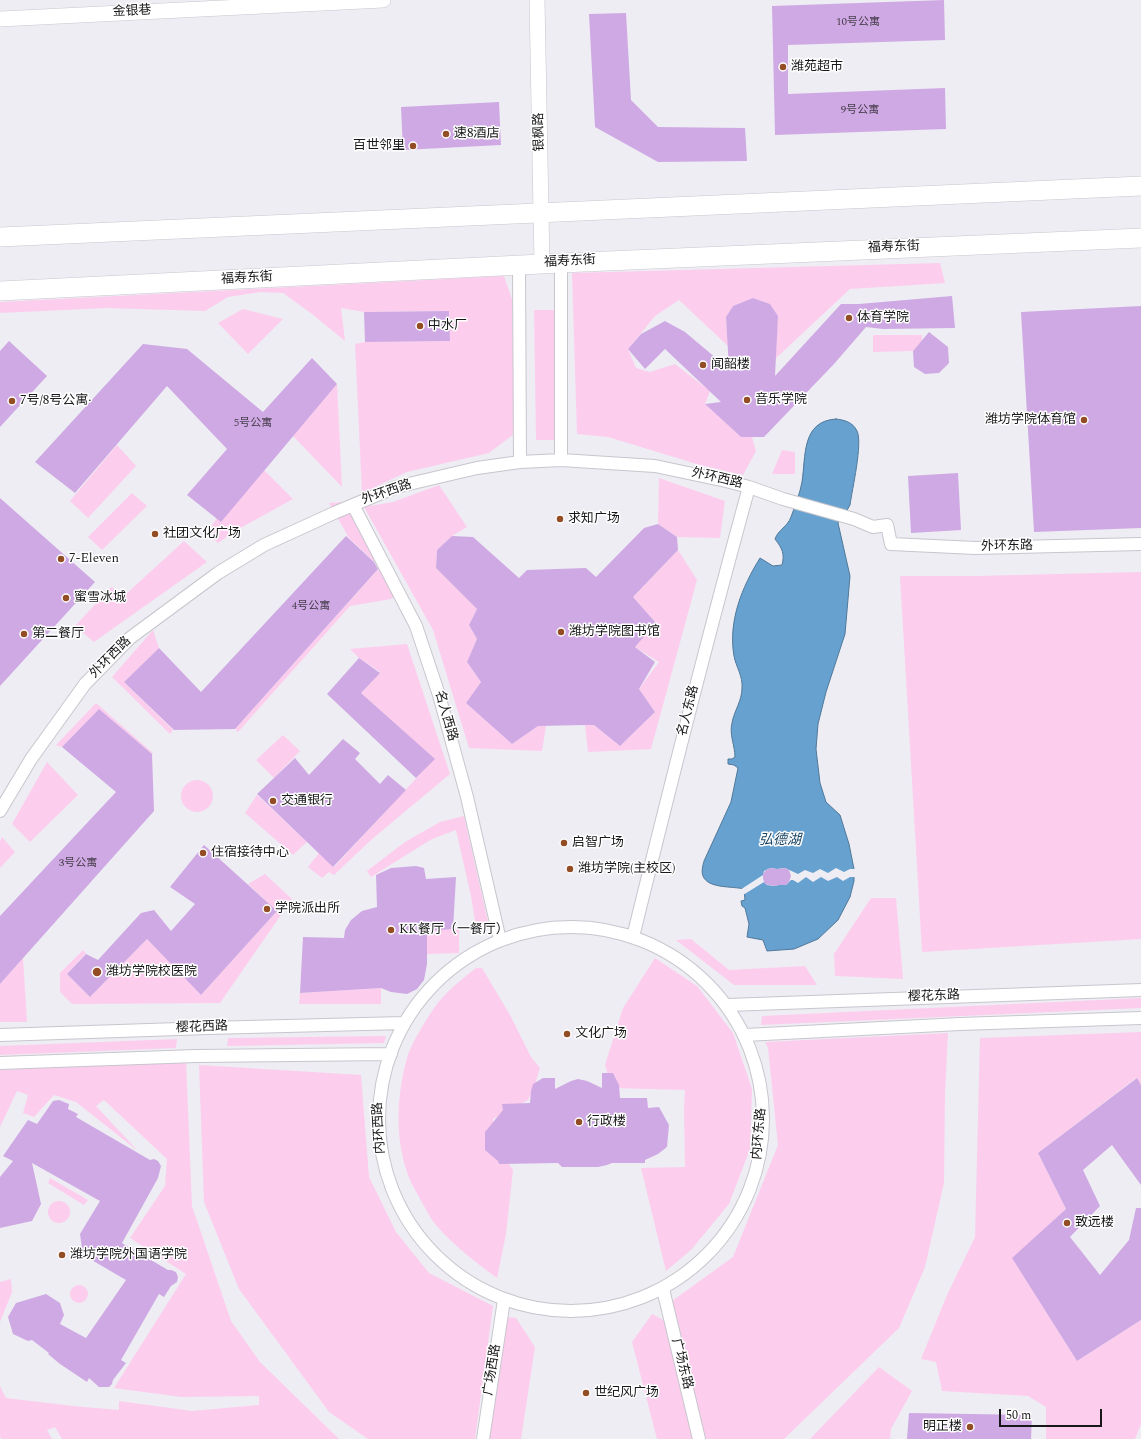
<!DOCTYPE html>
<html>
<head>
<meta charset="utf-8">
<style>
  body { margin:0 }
  #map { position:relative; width:1141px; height:1439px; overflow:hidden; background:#eeedf4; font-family:Spectral,serif }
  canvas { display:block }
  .scale { position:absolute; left:999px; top:1409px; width:103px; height:18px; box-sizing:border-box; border:2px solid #18181a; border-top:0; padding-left:5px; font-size:12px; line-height:14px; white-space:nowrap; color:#18181a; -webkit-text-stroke:3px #fff; paint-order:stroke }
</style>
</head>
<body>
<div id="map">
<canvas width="1141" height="1439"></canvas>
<div class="scale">50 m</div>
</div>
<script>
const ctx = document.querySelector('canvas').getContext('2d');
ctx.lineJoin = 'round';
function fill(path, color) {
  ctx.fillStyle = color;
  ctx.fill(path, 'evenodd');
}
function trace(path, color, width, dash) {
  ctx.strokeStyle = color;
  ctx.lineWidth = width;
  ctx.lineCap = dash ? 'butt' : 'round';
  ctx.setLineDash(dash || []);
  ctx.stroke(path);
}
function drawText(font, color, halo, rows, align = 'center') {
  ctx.font = font + ' Spectral,"Noto Sans SC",serif';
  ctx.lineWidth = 3;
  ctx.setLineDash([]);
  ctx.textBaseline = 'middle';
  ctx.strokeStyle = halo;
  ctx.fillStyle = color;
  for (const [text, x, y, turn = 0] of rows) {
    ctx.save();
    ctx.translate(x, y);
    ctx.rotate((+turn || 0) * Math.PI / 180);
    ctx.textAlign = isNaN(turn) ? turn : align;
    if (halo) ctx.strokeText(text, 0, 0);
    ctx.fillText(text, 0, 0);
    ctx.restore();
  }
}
const green = new Path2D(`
  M940 263 945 283 850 289 774 360 778 316 770 304 753 298 733 306 726 317 728 346 679 300 655 316 628 349 636 368 650 372 675 364 710 391 705 404 741 437H752L756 451 743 475 700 465 608 437 577 434 572 273Z
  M504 276 512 299 514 434 489 453 407 472 362 493 355 344 365 342 450 341 449 311 364 312 341 308 345 341 312 314 283 293 260 292 228 297 205 311 107 308 0 313V302Z
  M243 309 283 319 248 354 218 323Z
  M534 310H557L554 440H536Z
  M873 335H922V341L913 351 873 352Z
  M337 384 342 487 293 436Z
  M117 445 136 466 88 518 70 501Z
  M782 450 795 452V474H772Z
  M264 470 293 499 235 531 218 543 207 532 217 518Z
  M659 478 725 501 720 538 677 537 658 524Z
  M439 485 467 527 452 536 437 550 436 568 477 609 469 625 477 639 467 662 481 682 466 703 512 744 538 726H546L542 751 469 748 433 630 364 507 393 502Z
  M132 493 147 506 102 550 88 537Z
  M345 502 377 553 397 595 391 599 350 606 238 732 235 729 380 567 349 538 329 503Z
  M184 541 207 562 94 642 75 626 111 587 126 594Z
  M678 550 697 580 651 749 588 752 585 725H594L620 746 655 712 639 689 659 662 635 647 656 623 633 597Z
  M1141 572V939L922 952 900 576H975Z
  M153 630 159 648 124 682 173 730 170 734 112 677Z
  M407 644 450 774 371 840 334 875 329 872 322 878 308 867 319 853 334 867 434 759 361 693 380 672 359 658 350 649Z
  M96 703 153 753 152 754 99 709 62 747 56 745Z
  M283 735 300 751 274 778 256 760Z
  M47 762 78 795 30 842 12 824Z
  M181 796a16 16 0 1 1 32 0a16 16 0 1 1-32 0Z
  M257 795 307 842 293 855 245 813Z
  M464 816 488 922 476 927 471 896 456 830 432 839 371 877 367 871 405 842 440 822Z
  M2 837 15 852 0 868V841Z
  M265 874 292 899 220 1003 72 1004 60 992V973L83 950 86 953 67 974 90 997 147 939 201 995 277 911 248 884Z
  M871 898H896L903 979 835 976 834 954Z
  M459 928V953L427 954V931Z
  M691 939 729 970 805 966 817 985H734L676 940Z
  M23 958 27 1022H0V984Z
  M655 958 697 986 733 1033 752 1089 750 1149 729 1204 691 1250 666 1271 641 1168 685 1167 684 1109 685 1090 612 1088 605 1065 623 1008Z
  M476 968H482L510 1015 531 1057 540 1068 534 1088 528 1100 493 1119V1140L513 1170 506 1234 497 1278C474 1261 450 1243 432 1220 428 1214 425 1207 421 1201 416 1191 409 1180 406 1169 395 1133 397 1094 407 1058 411 1044 426 1020 434 1008 445 992 461 980 476 968Z
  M381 988V1004H299L300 993Z
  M1141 998V1008L761 1025 762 1016Z
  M1141 1032V1085L1136 1078 1038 1153 1066 1209 1013 1259 1077 1361 1141 1320V1424L1135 1439H1046V1407L1028 1396 942 1391 936 1362 921 1359 947 1295 975 1237 980 1038Z
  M948 1033 945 1095 944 1183 925 1267 899 1328 784 1439H704L672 1301 733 1257 778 1145 768 1048 765 1042Z
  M386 1036 384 1043 227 1046 228 1038Z
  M177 1039 176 1048 0 1055V1046Z
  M186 1060 192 1206 231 1321 260 1362 339 1439H62L55 1427 47 1430 52 1439H1L0 1436V1386L6 1398 73 1406 119 1410V1401L192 1411 259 1405V1396L181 1397 114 1388 186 1274 130 1238 165 1186 167 1159 104 1100 96 1106 138 1151 76 1102 54 1095 34 1117 23 1113 28 1095 17 1091 0 1127V1070Z
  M199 1065 361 1075 369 1177 396 1232 429 1273 493 1306 475 1439H368L329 1412 239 1289 204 1202Z
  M50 1178 88 1200 84 1205 48 1183Z
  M48 1212a11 11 0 1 1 22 0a11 11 0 1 1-22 0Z
  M11 1279 12 1292 0 1322V1282Z
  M70 1294a9 9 0 1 1 18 0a9 9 0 1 1-18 0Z
  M652 1314 665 1321 693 1439H657L632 1342Z
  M506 1317 516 1318 535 1347 521 1439H487Z
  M879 1367 912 1391 891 1429 890 1439H810Z`);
const water = new Path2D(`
  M836 419C844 420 853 422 857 431 863 443 852 490 850 505L846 512 842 514 838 523 850 576 845 634 826 692 818 724 816 749 820 783 826 802 840 815 849 844 854 869V881L850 897 838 920 818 939 794 949 767 951 763 940 747 937 749 924 745 908 742 906 741 901 745 900 744 889C733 886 708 889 703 876 701 871 703 865 704 861L731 802 738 768 734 765 728 764V759H732L735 757C735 746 729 734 732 723 734 711 742 701 742 688 743 676 736 667 734 656 728 621 742 587 760 558L773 566 782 565C785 554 782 548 775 539 778 530 788 526 791 517 795 506 800 493 802 482 806 457 801 421 836 419Z`);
const pier = new Path2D(`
  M771 868 777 869 785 868 798 874 805 870 813 873 820 869 828 873 836 868 844 872 850 869H856V877H850L843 881 837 877 828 881 821 877 813 882 806 877 798 883 793 880H791L786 885H779L774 886 767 885 764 882 743 895 742 891 740 890 763 875 764 871 768 869Z`);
const building = new Path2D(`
  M944 0 945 40 788 45V94L945 88 946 129 775 135 772 6Z
  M626 13 631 100 658 127 745 128 747 161 658 162 595 127 589 14Z
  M499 102 501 145 403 150 401 107Z
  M952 296 955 328 883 329 866 327 834 364 764 437H741L705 404 721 402 665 349 645 369 628 349 641 334 665 321 685 332 729 369 726 317 733 306 753 298 770 304 778 316 775 376 841 304H859Z
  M1141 306V528L1034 532 1021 312Z
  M449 311 450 341 365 342 364 312Z
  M929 332 948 347 949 363 939 373 925 374 914 367 913 351Z
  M9 341 47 376 0 427V351Z
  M143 344 187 349 263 412 312 358 337 384 221 522 187 495 227 449 167 386 75 493 35 462Z
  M958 473 961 530 911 533 908 476Z
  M0 498 95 582 0 686Z
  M658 524 677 537 678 550 633 597 656 623 635 647 655 662 639 689 655 712 620 746 594 725H585L538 726 512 744 466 703 481 682 467 662 477 639 469 625 477 609 436 568 437 550 452 536 473 537 519 578 527 570 586 568 596 577 644 528Z
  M346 536 374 562 378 569 235 729 174 730 124 682 159 648 201 692Z
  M359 658 380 673 361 693 435 759 416 778 327 694Z
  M99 709 152 754 154 811 0 984V916L116 792 62 747Z
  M343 739 360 753 355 759 380 784 388 775 406 790 333 867 257 794 295 758 309 775Z
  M204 845 277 911 201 995 147 939 90 997 67 974 86 954 98 960 141 913 154 910 171 931 195 904 170 887Z
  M416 866 424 868 426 879 456 877 453 929 427 931V964L424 980 417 989 407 994 391 992 381 988 300 993 303 937 344 938 345 930 351 920 362 911 377 907 376 875 391 868Z
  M771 868 777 869 785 868 789 870 791 876 789 882 786 885H779L774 886 765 884 763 879V874L766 870Z
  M602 1073H613L619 1085 620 1098H647L648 1108 659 1107 669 1125 667 1147 658 1154 645 1160V1163H612L607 1165 598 1167H562L558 1163 499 1164 498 1161 485 1150V1132L503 1110 502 1104 530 1103 531 1091 533 1084 543 1078H555V1089L571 1081 578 1079 587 1081 602 1088Z
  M1137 1078 1141 1085V1185L1112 1145 1083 1170 1100 1206 1070 1237 1100 1275 1129 1240 1136 1208H1141V1320L1077 1361 1012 1258 1066 1209 1038 1153Z
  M59 1100 69 1104 68 1109 78 1114 76 1117 150 1160 154 1159 158 1161 161 1166 158 1178 122 1243 168 1270H171L176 1272 178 1277 177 1282 171 1286 164 1297 159 1294 121 1360 126 1363 113 1380 112 1384 109 1387H99L89 1378 87 1382 60 1364 48 1354 49 1353 32 1340 28 1341 13 1334 8 1317 16 1303 46 1294 60 1303 64 1315 60 1324 86 1338 126 1280 83 1255 80 1234 100 1201 32 1163 41 1204 32 1221 0 1228V1177L13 1161 3 1156 28 1120 37 1124 53 1101Z
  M909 1413 1032 1415 1031 1439H907Z`);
const minor = new Path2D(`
  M519 265 520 462
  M561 460V263
  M353 505 416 626 439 695 467 797 500 940
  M0 811 31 759 85 684 130 638 218 573 264 545 334 513 396 487 477 468 520 462 561 460 655 466 726 481 749 487 783 499 854 519 873 527 887 525 891 544 975 548 1141 544
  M379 1119a192 192 0 1 1 384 0a192 192 0 1 1-384 0Z
  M633 937C670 786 708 636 749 487
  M728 1005 1141 990
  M0 1035 208 1028 404 1023
  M745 1035 960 1024 1141 1018
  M0 1063 196 1056 391 1054
  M663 1289 699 1439
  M483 1439 504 1300`);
const tertiary = new Path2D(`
  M537 0 542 264
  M0 19 383 0`);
const primary = new Path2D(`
  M0 237 1141 186
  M0 291 561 263 1141 238`);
const markers = [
  [783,67,4,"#934d25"],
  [446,134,4,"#934d25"],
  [413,146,4,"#934d25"],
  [849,318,4,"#934d25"],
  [420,326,4,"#934d25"],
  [703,365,4,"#934d25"],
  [747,400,4,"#934d25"],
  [12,401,4,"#934d25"],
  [1084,420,4,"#934d25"],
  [560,519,4,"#934d25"],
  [155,534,4,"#934d25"],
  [61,559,4,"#934d25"],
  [66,598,4,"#934d25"],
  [561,632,4,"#934d25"],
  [24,634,4,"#934d25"],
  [273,801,4,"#934d25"],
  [564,843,4,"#934d25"],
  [203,853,4,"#934d25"],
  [570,869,4,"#934d25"],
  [267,909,4,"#934d25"],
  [391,930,4,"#934d25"],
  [97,972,5,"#934d25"],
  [567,1034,4,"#934d25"],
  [579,1122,4,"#934d25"],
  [1067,1223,4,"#934d25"],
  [62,1255,4,"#934d25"],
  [586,1393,4,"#934d25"],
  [970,1427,4,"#934d25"]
];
const numberNames = [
  ["10号公寓",858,23],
  ["9号公寓",860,111],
  ["5号公寓",253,424],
  ["4号公寓",311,607],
  ["3号公寓",78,864]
];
const streetNames = [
  ["金银巷",132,12,-3],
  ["银枫路",540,132,-91],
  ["福寿东街",894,248,-2],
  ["福寿东街",570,262,-3],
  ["福寿东街",247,279,-3],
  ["外环西路",717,479,13],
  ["外环西路",387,493,-19],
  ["外环东路",1007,547,-1],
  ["外环西路",111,658,-45],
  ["名人东路",689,711,-76],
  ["名人西路",445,716,74],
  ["樱花东路",934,997,-2],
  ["樱花西路",202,1028,-2],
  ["内环西路",380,1128,-93],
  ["内环东路",760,1134,-85],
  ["广场东路",681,1364,76],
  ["广场西路",493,1370,-81]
];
const poiNames = [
  ["潍苑超市",791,67],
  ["速8酒店",454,134],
  ["百世邻里",405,146,"right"],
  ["体育学院",857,318],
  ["中水厂",428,326],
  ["闻韶楼",711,365],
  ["音乐学院",755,400],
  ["7号/8号公寓·",20,401],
  ["潍坊学院体育馆",1076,420,"right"],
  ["求知广场",568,519],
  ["社团文化广场",163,534],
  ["7-Eleven",69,559],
  ["蜜雪冰城",74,598],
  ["潍坊学院图书馆",569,632],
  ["第二餐厅",32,634],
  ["交通银行",281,801],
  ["启智广场",572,843],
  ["住宿接待中心",211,853],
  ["潍坊学院(主校区)",578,869],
  ["学院派出所",275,909],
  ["KK餐厅（一餐厅）",399,930],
  ["潍坊学院校医院",106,972],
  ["文化广场",575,1034],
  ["行政楼",587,1122],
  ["致远楼",1075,1223],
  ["潍坊学院外国语学院",70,1255],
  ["世纪风广场",594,1393],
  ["明正楼",962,1427,"right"]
];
const waterNames = [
  ["弘德湖",780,841]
];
fill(green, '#fdcdee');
fill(water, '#67a1cf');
trace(water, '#4f7899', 1);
fill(pier, '#eeedf4');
fill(building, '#cfa9e3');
trace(minor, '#c7c6cd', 14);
trace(tertiary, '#c7c6cd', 16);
trace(primary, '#c7c6cd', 20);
trace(minor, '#fff', 12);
trace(tertiary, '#fff', 15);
trace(primary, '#fff', 19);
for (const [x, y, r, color] of markers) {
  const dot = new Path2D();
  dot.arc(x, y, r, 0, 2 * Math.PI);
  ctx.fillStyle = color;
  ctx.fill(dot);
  trace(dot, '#fff', 1.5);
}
drawText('11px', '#463c4c', null, numberNames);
drawText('13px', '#18181a', '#fff', streetNames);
drawText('13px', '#18181a', '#fff', poiNames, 'left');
drawText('italic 14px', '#184464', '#fff', waterNames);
</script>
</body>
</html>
